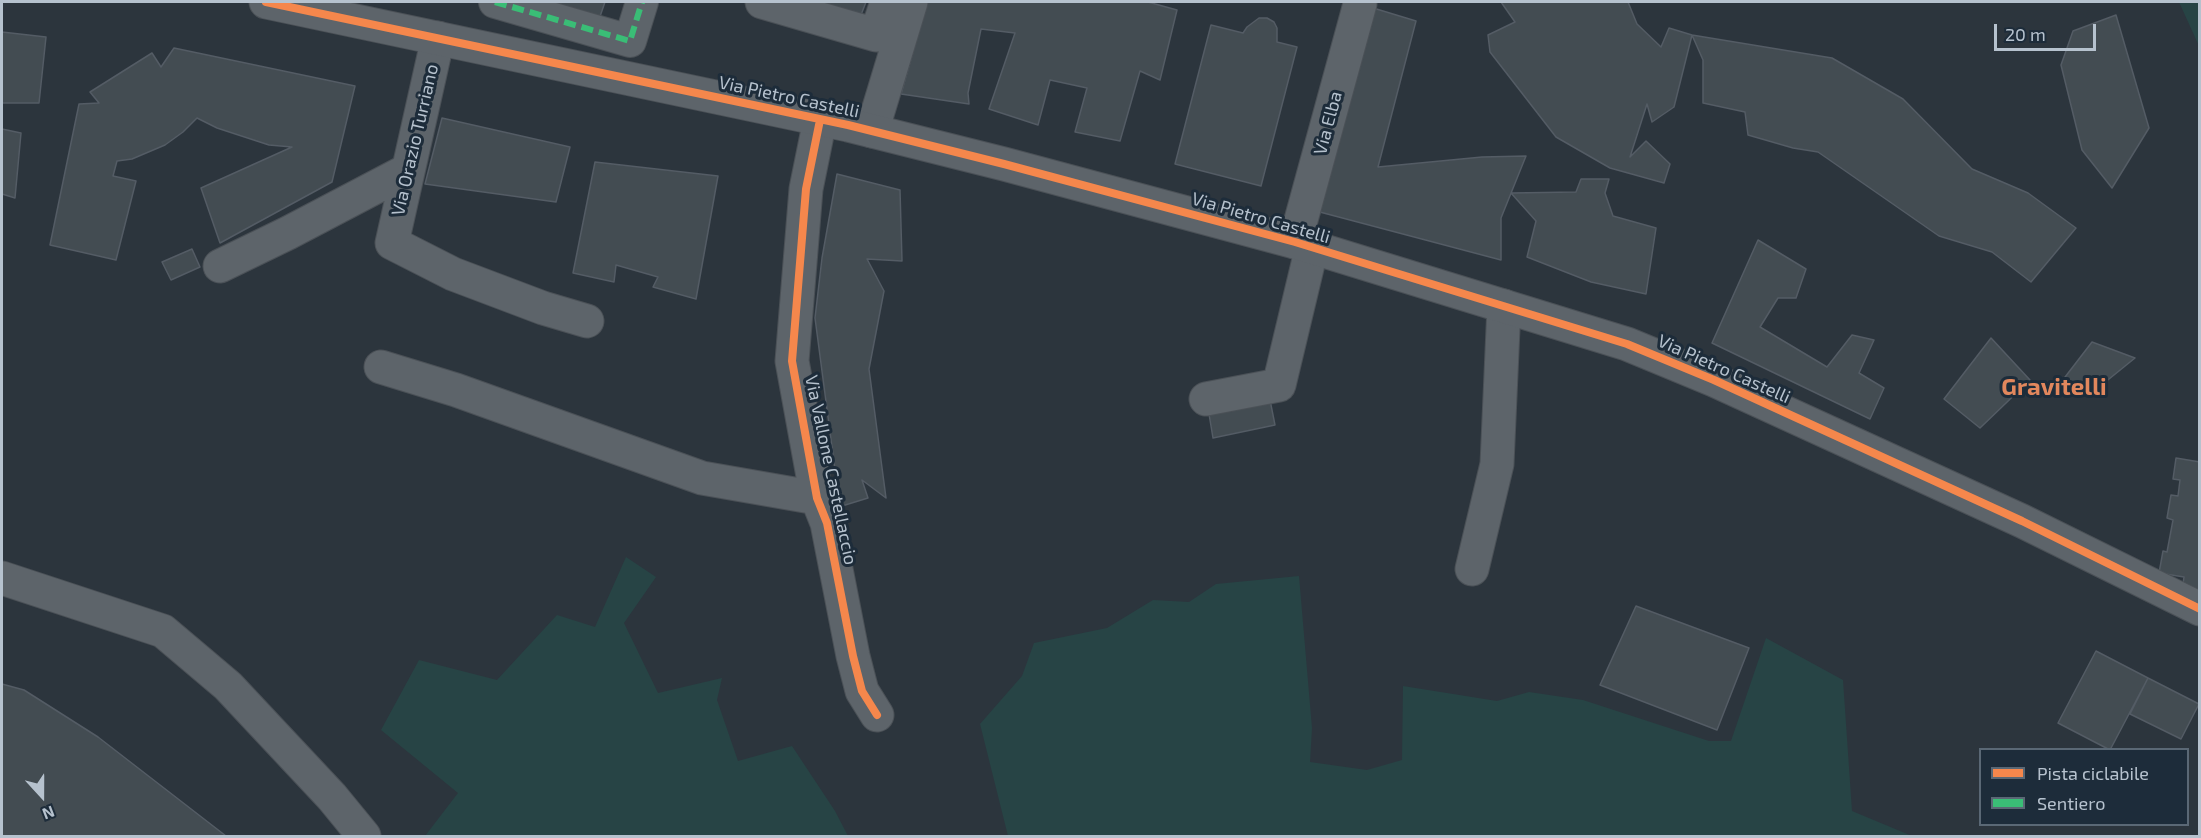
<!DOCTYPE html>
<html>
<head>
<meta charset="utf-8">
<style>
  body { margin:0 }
  #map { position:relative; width:2201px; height:838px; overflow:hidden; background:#2c353d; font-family:"Exo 2",sans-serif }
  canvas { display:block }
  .frame { position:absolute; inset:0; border:3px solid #b6c2ce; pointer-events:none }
  .legend { position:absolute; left:1979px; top:748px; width:210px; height:78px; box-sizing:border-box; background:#1d2c3a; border:2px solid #5a6875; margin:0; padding:8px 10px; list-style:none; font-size:18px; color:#b6c2ce }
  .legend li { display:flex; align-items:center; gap:12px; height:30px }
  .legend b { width:30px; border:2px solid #5a6875 }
  .north { position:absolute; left:12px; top:766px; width:60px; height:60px; -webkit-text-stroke:4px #1d2c3a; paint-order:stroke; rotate:159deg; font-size:16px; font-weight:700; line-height:24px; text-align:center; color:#b6c2ce }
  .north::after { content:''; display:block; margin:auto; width:21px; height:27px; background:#b6c2ce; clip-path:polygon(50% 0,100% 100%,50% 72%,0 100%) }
  .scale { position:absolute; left:1994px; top:24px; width:102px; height:27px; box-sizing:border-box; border:3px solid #b6c2ce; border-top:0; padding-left:8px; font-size:18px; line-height:21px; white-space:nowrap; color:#b6c2ce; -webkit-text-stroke:4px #1d2c3a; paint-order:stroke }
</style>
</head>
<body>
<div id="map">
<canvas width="2201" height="838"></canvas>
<div class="frame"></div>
<ul class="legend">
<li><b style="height:8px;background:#f5874c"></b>Pista ciclabile</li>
<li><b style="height:8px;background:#3abd76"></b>Sentiero</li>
</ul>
<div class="north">N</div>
<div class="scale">20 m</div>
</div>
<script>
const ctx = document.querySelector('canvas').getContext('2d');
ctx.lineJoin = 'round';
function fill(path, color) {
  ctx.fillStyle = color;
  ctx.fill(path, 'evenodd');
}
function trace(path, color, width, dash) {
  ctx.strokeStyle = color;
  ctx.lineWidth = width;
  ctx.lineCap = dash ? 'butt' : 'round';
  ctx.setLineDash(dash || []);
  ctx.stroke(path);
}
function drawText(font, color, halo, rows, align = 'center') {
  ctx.font = font + ' "Exo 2",sans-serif';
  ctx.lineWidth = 6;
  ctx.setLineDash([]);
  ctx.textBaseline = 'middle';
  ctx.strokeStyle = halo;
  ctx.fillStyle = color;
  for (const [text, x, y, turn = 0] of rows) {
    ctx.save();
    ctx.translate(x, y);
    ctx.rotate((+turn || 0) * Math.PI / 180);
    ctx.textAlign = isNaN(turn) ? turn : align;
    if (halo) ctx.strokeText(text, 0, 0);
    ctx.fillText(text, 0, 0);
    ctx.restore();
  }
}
const green = new Path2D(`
  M2179 2H2199V46Z
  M626 557 656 577 624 623 658 693 722 678 717 700 738 761 792 746 835 811 848 836H425L458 793 381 730 419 660 497 680 557 615 595 627Z
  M1299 576 1312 728 1310 762 1367 770 1402 760 1403 686 1497 701 1529 692 1583 700 1709 741H1731L1766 638 1843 680 1852 811 1912 836H1008L980 724 1022 676 1034 643 1107 628 1153 600 1189 602 1216 584Z`);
const building = new Path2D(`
  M495 2H605L595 31Z
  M819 2H866L861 15Z
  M927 2H1148L1177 10 1160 80 1140 71 1120 141 1075 132 1087 88 1050 80 1038 125 989 109 1015 33 981 29 968 93 969 104 901 94Z
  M1501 2H1628L1637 24 1661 47 1669 28 1692 35 1674 107 1652 122 1647 104 1630 157 1646 141 1670 164 1664 183 1610 168 1556 137 1490 52 1488 35 1515 22Z
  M1360 4 1416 21 1378 167 1482 157 1526 156 1501 218V260L1316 211Z
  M2116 15 2149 128 2112 188 2082 150 2061 65 2073 31Z
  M1259 18H1267L1274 22 1277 28V42L1297 47 1261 186 1175 164 1211 25 1243 33 1247 27Z
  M2 32 46 37 39 103H2Z
  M1692 35 1832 58 1903 99 1972 169 2028 193 2076 228 2031 282 1992 252 1939 236 1818 152 1793 148 1748 135 1745 112 1703 103V60Z
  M174 48 355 86 332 182 220 243 201 188 292 147 269 145 217 128 197 118 183 132 165 145 132 159 117 161 113 176 136 181 116 260 50 245 79 104 99 103 90 92 152 53 161 67Z
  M442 118 570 147 556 202 425 184Z
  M2 129 21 133 15 198 2 194Z
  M595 162 718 176 696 299 653 287 658 277 616 265 614 282 573 273Z
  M837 174 900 190 902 261 867 259 884 291 869 369 886 498 862 480 868 498 842 506 835 470 815 318 822 258Z
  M1581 179H1609L1605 193 1613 216 1656 228 1646 294 1591 282 1527 257 1536 221 1511 193 1576 192Z
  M1758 240 1806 269 1796 298H1778L1760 327 1827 367 1852 335 1874 340 1859 373 1884 388 1870 419 1712 343Z
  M192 249 200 267 171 280 162 262Z
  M1991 338 2030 380 1980 428 1944 399Z
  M2092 342 2135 358 2093 392 2062 381Z
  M1269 395 1275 425 1213 438 1208 408Z
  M2176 458 2200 462V595L2182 591 2184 577 2159 573 2163 551 2167 552 2173 520 2167 518 2171 495 2178 496 2180 480 2173 479Z
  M1636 606 1749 648 1717 730 1600 685Z
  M2096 651 2148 678 2110 750 2058 723Z
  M2148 678 2199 704 2181 739 2130 714Z
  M2 684 24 690 98 737 226 836H2Z`);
const pedestrian = new Path2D(`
  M495 2 630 41 642 2`);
const minor = new Path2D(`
  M762 2 876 35 887 2
  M438 38 392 243 453 274 543 308 587 321
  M820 120 806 189 792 361 817 498 827 523 853 656 862 691 877 715
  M872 131 911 2
  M1295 242 1360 4
  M220 266 288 233 408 170
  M381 367 456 390 702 478 817 498
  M1206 399 1279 385 1312 247
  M1472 569 1497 464 1504 306
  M2 578 163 631 228 686 332 797 364 836`);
const tertiary = new Path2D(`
  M266 2 848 125 1004 164 1295 242 1627 344 1714 380 2022 521 2200 609`);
const quiet = new Path2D(`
  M495 2 630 41 642 2`);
const cycleway = new Path2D(`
  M266 2 848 125 1004 164 1295 242 1627 344 1714 380 2022 521 2200 609
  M820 120 806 189 792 361 817 498 827 523 853 656 862 691 877 715`);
const streetNames = [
  ["Via Pietro Castelli",789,97,12],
  ["Via Elba",1328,123,-75],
  ["Via Orazio Turriano",415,140,-77],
  ["Via Pietro Castelli",1261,218,16],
  ["Via Pietro Castelli",1724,369,24],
  ["Via Vallone Castellaccio",831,470,78]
];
const districtNames = [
  ["Gravitelli",2054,387]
];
fill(green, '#274445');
fill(building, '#434c52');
trace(building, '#545c65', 1.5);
trace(pedestrian, '#4b5157', 34);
trace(minor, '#4b5157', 35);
trace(tertiary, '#4b5157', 35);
trace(pedestrian, '#5d646a', 32);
trace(minor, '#5d646a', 33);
trace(tertiary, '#5d646a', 33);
trace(quiet, '#3abd76', 6, [12, 6]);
trace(cycleway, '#f5874c', 8);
drawText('18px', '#b6c2ce', '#1d2c3a', streetNames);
drawText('bold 24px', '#e1875d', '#1d2c3a', districtNames);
</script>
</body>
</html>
